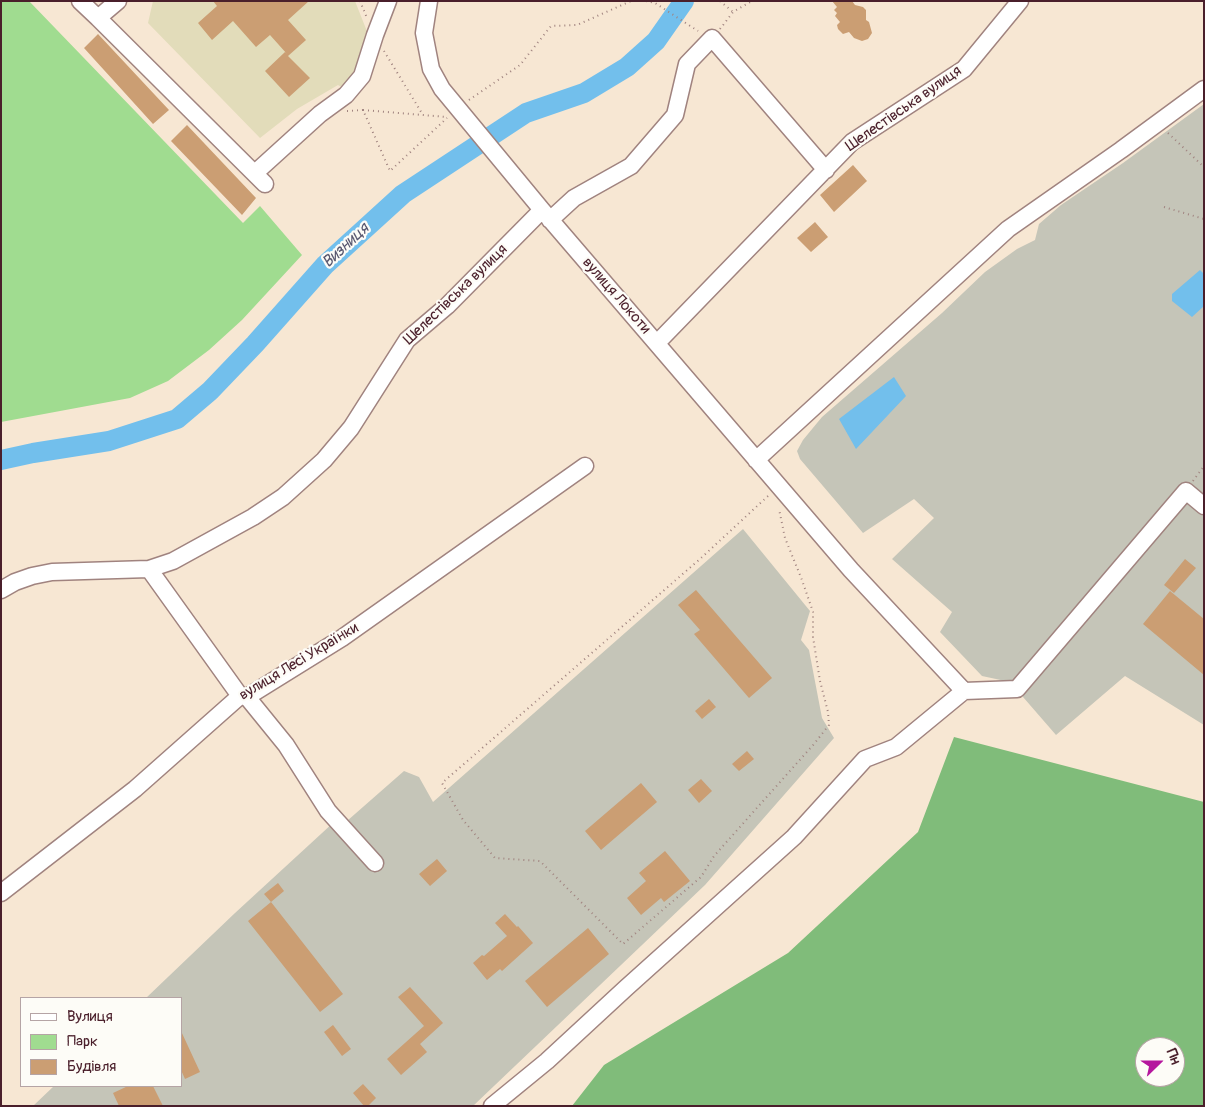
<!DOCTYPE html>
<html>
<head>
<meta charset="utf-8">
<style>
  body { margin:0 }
  #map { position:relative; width:1205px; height:1107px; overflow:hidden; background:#f7e7d3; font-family:Pangolin,sans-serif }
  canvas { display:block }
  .frame { position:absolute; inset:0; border:2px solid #4a1f2b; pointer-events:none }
  .legend { position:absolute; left:20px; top:997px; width:162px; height:90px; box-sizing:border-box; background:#fdfcf7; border:1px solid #b5a4a5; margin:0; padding:6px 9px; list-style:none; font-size:15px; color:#4a1f2b }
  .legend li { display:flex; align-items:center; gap:10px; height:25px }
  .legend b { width:25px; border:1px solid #b5a4a5 }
  .north { position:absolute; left:1135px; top:1037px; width:50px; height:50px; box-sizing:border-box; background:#fdfcf7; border:1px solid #b5a4a5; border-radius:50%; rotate:68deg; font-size:14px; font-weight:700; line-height:20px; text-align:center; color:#4a1f2b }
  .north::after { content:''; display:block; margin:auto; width:18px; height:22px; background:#b5179e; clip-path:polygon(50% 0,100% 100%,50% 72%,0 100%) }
</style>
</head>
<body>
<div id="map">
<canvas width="1205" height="1107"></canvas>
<div class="frame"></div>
<ul class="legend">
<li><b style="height:6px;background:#fff"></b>Вулиця</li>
<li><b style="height:14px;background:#a0dc90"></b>Парк</li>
<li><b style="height:14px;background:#cb9e73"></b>Будівля</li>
</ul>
<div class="north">Пн</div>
</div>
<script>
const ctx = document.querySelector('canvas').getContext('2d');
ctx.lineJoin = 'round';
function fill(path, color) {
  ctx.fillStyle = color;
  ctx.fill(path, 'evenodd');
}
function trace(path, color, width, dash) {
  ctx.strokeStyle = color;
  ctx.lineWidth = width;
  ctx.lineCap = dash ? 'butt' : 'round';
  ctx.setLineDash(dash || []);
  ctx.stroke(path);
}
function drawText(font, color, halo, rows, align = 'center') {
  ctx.font = font + ' Pangolin,sans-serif';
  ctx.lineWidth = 4.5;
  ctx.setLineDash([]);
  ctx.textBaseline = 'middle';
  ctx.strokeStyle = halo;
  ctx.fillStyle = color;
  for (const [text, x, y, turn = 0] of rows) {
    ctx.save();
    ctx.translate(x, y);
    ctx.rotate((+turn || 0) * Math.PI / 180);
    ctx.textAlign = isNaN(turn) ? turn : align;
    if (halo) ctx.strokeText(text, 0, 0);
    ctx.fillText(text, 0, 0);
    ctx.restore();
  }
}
const built = new Path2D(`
  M153 1H355L370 39 358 73 345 89 338 85 297 109 260 138 148 23Z`);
const industrial = new Path2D(`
  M1204 104V725L1125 676 1056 735 1010 682 982 676 940 632 952 612 892 559 934 518 914 499 863 533 800 459 797 451 803 440 822 417 942 313 985 272 1017 249 1035 240 1039 224 1061 205 1123 163Z
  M743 529 810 611 801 640 809 650 822 718 834 738 705 885 473 1106H33L54 1086H181V998H146L235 913 334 822 339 828 404 771 419 777 433 802Z`);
const green = new Path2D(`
  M1 1H29L243 223 260 206 302 255 242 320 209 350 168 381 130 398 1 422Z`);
const forest = new Path2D(`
  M954 737 1204 802V1106H572L604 1065 788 953 918 832ZM1145 1047H1175V1077H1145Z`);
const water = new Path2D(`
  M1200 270 1204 274V306L1192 317 1172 301V294Z
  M894 377 906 396 856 449 839 419Z`);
const river = new Path2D(`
  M1 460 33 453 109 441 177 419 210 391 255 344 325 265 403 194 526 113 584 93 627 67 656 41 684 1`);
const building = new Path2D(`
  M213 1H309L288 20 306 40 288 56 310 78 289 97 265 71 285 52 287 54 270 35 256 47 233 21 212 40 198 23 217 6Z
  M832 1H852L855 5 863 7 866 10V20L869 22 872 33 868 39 862 41 854 38 849 32 843 34 838 29 837 25 840 22 835 16 837 13 834 10 837 7Z
  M98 34 169 110 153 124 84 48Z
  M187 125 256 198 242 215 171 141Z
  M853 165 867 181 834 212 820 195Z
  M815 222 828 237 811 252 797 238Z
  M1185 559 1196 568 1174 593 1164 585Z
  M696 590 772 678 749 698 694 634 700 630 678 605Z
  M1170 591 1204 619V675L1143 624Z
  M709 699 716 707 702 719 695 711Z
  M747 751 754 759 739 771 732 764Z
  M701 779 712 791 699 803 688 790Z
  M641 783 657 802 601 850 585 831Z
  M665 851 690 881 664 902 661 898 641 915 627 898 646 881 639 873Z
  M437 859 447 871 430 886 419 874Z
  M278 883 284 891 271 902 264 894Z
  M271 902 343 994 320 1012 248 921Z
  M505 914 517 927 518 926 533 943 502 971 500 969 487 980 473 963 482 955 484 956 507 936 495 923Z
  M588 928 609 954 547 1007 525 981Z
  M410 987 443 1023 420 1044 427 1052 401 1075 387 1059 424 1026 398 997Z
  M333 1025 351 1049 342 1056 324 1032Z
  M181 1031 200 1072 185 1079 181 1070Z
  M363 1084 376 1098 368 1106H364L353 1093Z
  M128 1086H153L163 1106H119L113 1093Z`);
const path = new Path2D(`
  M360 1 367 18
  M646 1 655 3 698 31
  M720 1 733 12
  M720 29 733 12 752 1
  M384 51 423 115
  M469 100 520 65 551 26 577 25 631 1
  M363 110 447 117
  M347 111 363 110 390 171 447 118
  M1168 133 1204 167
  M1164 207 1204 219
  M1193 481 1204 466
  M768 496 700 559 442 783 463 820 495 858 540 861 623 944 701 877 714 856 814 744 829 725 828 712 820 681 813 637V612L802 580 785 538 779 509`);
const minor = new Path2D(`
  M80 1 98 18 118 1
  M429 1 424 33 431 69 442 89 542 210 851 570 964 691 1017 689 1186 491 1204 506
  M98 18 265 184
  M255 173 320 114 346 95 362 76 375 35 388 1
  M550 220 574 198 631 166 675 115 687 64 712 38 826 170
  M657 343 852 142 964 69 1020 1
  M756 460 1008 229 1121 150 1204 89
  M149 569 240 696
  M1 590 15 582 32 576 52 572 149 569 173 561 253 517 283 497 324 460 351 428 407 340 447 306 542 210
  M247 697 286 745 328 811 375 863
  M1 893 135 789 240 696 247 697 342 638 585 466
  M492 1106 547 1061 626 988 794 837 865 759 896 747 964 691`);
const streetNames = [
  ["Шелестівська вулиця",904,109,-35],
  ["Шелестівська вулиця",456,295,-44],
  ["вулиця Локоти",616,296,49],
  ["вулиця Лесі Українки",299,662,-31]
];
const waterNames = [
  ["Визниця",346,246,-43]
];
fill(built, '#e2dcba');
fill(industrial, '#c5c5b8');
fill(green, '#a0dc90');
fill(forest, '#80bc7a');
fill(water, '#72bfec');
trace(river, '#72bfec', 20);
fill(building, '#cb9e73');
trace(minor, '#a0837f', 19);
trace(path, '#a0837f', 2, [1, 4]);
trace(minor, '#fff', 16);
drawText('15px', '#4a1f2b', '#fdfcf7', streetNames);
drawText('italic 16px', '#58576f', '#fdfcf7', waterNames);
</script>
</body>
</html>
